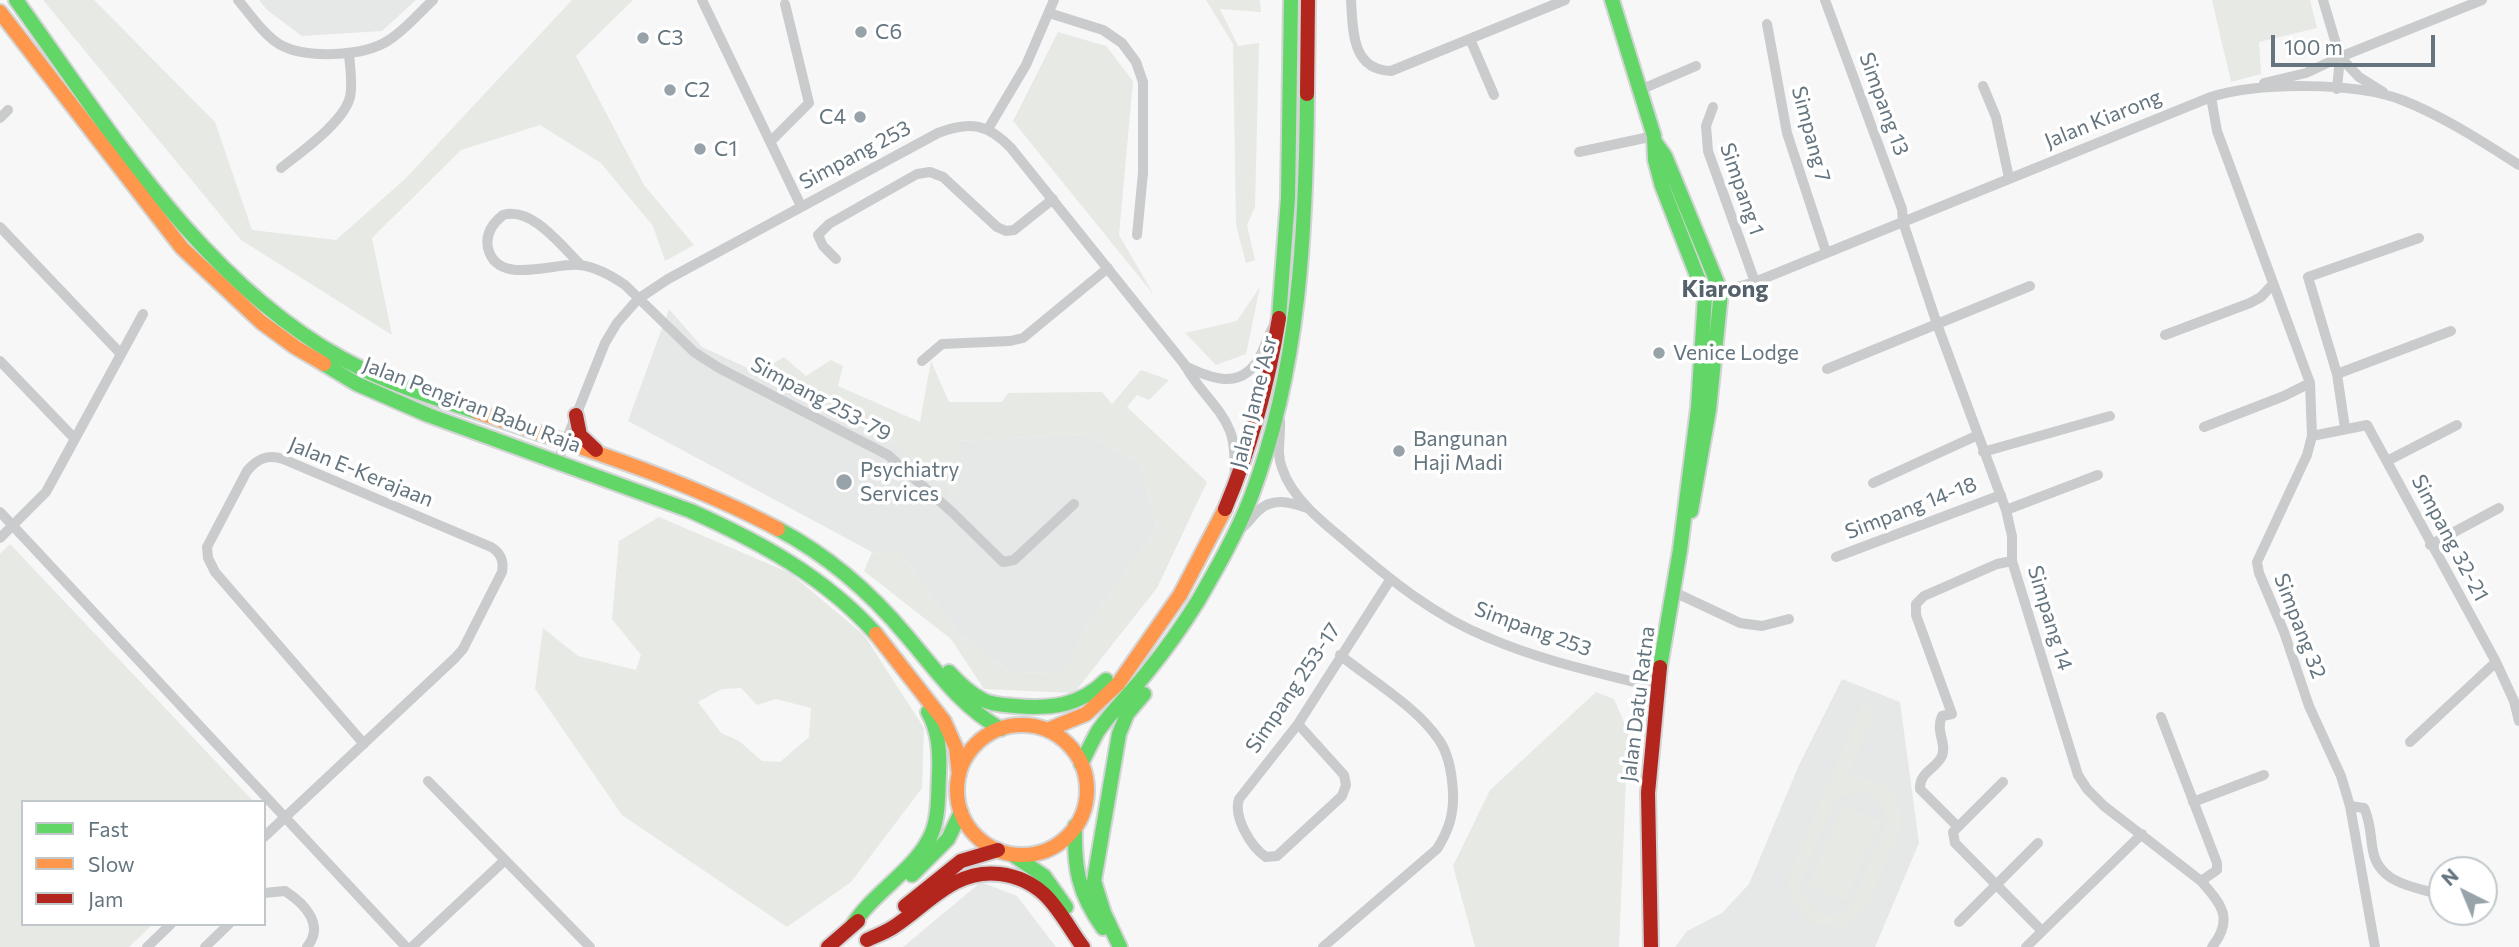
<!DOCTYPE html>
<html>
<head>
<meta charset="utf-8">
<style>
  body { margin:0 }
  #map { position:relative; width:2519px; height:947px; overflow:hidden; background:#f7f7f7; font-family:Commissioner,sans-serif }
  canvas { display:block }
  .legend { position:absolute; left:21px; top:800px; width:245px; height:126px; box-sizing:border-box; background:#fff; border:2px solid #c1c8cc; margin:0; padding:9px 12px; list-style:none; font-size:21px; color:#64757f }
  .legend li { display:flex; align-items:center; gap:14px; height:35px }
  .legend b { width:35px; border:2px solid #c1c8cc }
  .north { position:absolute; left:2428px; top:856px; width:70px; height:70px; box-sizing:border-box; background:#fff; border:2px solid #c1c8cc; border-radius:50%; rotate:317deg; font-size:19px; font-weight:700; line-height:28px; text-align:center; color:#64757f }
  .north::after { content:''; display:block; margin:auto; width:24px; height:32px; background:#97a2a9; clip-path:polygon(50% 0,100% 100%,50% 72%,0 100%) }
  .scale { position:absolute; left:2271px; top:35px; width:164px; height:32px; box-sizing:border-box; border:4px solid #64757f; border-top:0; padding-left:9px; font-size:21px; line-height:24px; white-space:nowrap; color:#64757f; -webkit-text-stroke:5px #fff; paint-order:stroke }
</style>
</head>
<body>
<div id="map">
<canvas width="2519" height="947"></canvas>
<ul class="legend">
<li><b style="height:9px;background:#63d668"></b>Fast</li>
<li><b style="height:9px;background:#ff974d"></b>Slow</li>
<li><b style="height:9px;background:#b3261e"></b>Jam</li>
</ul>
<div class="north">N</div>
<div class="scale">100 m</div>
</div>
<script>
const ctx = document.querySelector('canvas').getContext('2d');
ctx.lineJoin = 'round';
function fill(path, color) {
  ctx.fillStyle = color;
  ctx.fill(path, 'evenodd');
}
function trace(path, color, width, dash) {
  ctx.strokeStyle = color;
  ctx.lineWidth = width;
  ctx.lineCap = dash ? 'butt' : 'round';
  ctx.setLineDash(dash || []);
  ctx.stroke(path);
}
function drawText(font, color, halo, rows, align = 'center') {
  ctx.font = font + ' Commissioner,sans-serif';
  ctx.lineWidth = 7;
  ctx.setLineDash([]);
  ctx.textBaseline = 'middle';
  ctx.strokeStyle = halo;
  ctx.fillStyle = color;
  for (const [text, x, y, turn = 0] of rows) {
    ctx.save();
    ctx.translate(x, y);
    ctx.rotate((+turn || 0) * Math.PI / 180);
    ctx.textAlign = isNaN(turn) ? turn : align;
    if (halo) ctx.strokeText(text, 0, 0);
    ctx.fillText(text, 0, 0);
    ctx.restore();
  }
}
const built = new Path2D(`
  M259 0H416L382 31 302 36 267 10Z
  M669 309 702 347 856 418 900 446 925 469 943 459 957 494 958 441 1087 434 1141 464 1157 529 1087 625 1063 673 1011 672 958 634 902 554 872 552 628 421Z
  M1842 679 1900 702 1919 843 1875 947H1675L1687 931 1722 913 1749 884 1799 765Z
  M981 882 1017 896 1056 947H903Z`);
const green = new Path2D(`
  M43 0H94L215 122 252 230 336 240 405 179 572 0H633L576 56 644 185 694 245 665 261 653 226 601 163 540 125 461 150 372 238 392 335 241 240Z
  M1206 0H1260L1261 12 1220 9 1238 46 1259 43 1255 207 1247 225 1255 260 1246 263 1236 225 1233 44Z
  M2212 0H2310L2317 28 2259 42 2261 74 2231 82Z
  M1058 32 1106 46 1133 81 1119 235 1154 295 1013 121Z
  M1260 287 1246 354 1216 365 1185 333 1237 321Z
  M784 357 806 376 831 360 843 366 838 386 920 422 931 361 949 402H1002L1008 393 1102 392 1112 404 1141 370 1169 380 1149 400 1137 395 1127 407 1207 482 1157 588 1074 693 984 689 951 639 864 571 872 552 902 554 958 634 1011 672 1062 673 1087 625 1157 529 1141 464 1087 434 959 441 957 495H948L943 459 925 469 900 446 856 418 771 379 767 367Z
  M659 517 790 573 864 635 924 728 922 788 851 882 787 927 622 815 535 689 543 628 578 656 636 670 641 655 612 619 619 541ZM741 688 757 705 776 699 811 708 809 737 780 762 762 761 739 741 721 733 698 702 722 689Z
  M10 544 254 802H23V924H153L129 947H0V554Z
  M1596 692 1614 699 1628 732 1619 947H1475L1453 866 1490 790Z
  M1862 703 1877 709 1847 777C1882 777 1902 790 1902 827L1865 912 1841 928 1816 924 1805 918 1795 906 1789 892 1788 877ZM1857 792C1874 795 1883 802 1887 820L1850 907C1839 914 1827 918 1815 910 1808 904 1802 896 1802 887 1802 873 1829 818 1836 801L1846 795Z
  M1843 805 1881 821 1846 901 1808 886Z`);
const street = new Path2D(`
  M238 0C250 14 263 34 279 44 304 59 364 57 389 40 405 30 419 13 433 0
  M702 0 801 206
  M1351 0C1353 29 1351 70 1391 71L1565 0
  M1825 0 1902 209 1903 222 1937 324 2006 510 2012 536V561L2078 775 2087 789 2104 806 2201 881C2222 905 2234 919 2212 947
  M2323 0 2340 57 2337 89
  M1049 13 1103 30 1122 43 1136 62 1143 82V173L1137 235
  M1767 24 1787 133 1826 252
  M1470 39 1494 95
  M2340 57 2359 77 2383 92
  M2264 83 2306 73 2340 57 2482 0
  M1983 86 1996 117 2009 178
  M1640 90 1696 66
  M2211 97 2217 131 2310 383 2312 436 2307 455 2257 562 2259 573 2284 632 2309 706 2341 776 2350 806 2375 947
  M1713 107 1706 126 1708 151 1755 282
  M0 118 8 110
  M988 129 1026 65 1054 0
  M771 141 809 103 785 4
  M1579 152 1654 136
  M281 168C301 152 344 122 350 97 353 84 350 68 349 54
  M0 227 120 353
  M836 259 823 246 818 235 829 224 917 174 930 172 943 177 997 227 1006 231 1014 230 1053 199
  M581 265C562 247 532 206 503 215 493 223 485 234 488 248 497 287 554 262 580 265 596 267 612 276 625 285L694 352 719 368 888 455 953 513 1003 562 1014 560 1074 504
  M1705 296 1755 282 2211 97C2259 82 2355 82 2402 100 2443 116 2481 141 2519 165
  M2165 335 2250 303 2261 297 2273 284
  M0 361 75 439
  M922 361 942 344 1010 341 1023 338 1108 268
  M1185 366C1208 377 1237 390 1256 363 1265 350 1267 335 1276 322
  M1827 369 2030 286
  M2337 374 2451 331
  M1280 421C1281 437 1276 453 1282 468 1292 498 1321 521 1344 540 1388 578 1434 616 1489 638 1542 661 1601 673 1657 688
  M2204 427 2284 396 2310 383
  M2345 428 2337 374 2308 277 2419 238
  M2312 436 2367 425 2496 662 2514 701 2519 721
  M1983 452 2110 416
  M2387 461 2457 425
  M557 463 605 343 617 323 638 299 668 279 938 133C969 121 987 123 1011 148L1185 365C1197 389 1220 406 1230 431 1236 445 1234 461 1235 476
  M1873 483 1978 435
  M2006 510 2098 475
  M0 512 406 947
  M1237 531C1247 526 1250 518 1258 511 1272 497 1290 502 1307 508
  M0 538 46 492 143 314
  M2430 545 2499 508
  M1836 557 2001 495
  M1674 592 1740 623 1762 626 1789 619
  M2161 717 2217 863V870L2201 881
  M1298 724 1344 775 1346 785 1342 796 1277 856 1266 857C1251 847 1233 817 1239 799L1298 724 1390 580
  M2410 742 2496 662
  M428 781 590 947
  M2003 782 1953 832 1955 843 2042 931
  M2193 802 2264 775
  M2350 806 2364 808C2371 822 2370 836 2373 851 2379 884 2415 887 2442 895
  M1958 827 1920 789C1919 772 1936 769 1942 756 1947 742 1935 732 1942 716L1952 714 1916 615V604L1924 596 1997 564 2012 561
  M264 837 455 658 463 649 502 572C504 561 501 553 491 547L283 459C267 454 257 459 247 471L207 547 208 558 215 572 364 744
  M264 893 285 891C305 904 325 925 307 947
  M1959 922 2038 843
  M147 947 171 924
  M205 947 229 924
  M412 947 505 860
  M1323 947 1437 849C1449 830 1454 814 1453 792 1452 775 1449 754 1439 740 1417 707 1371 680 1340 655
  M2026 947 2142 834`);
const fast = new Path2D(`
  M16 0C109 129 200 280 343 359 385 382 431 397 477 412
  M1612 0 1654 136 1655 160 1662 186 1705 296 1698 408 1680 550 1660 667
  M1655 142 1665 156 1721 292 1709 410 1691 511
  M1279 318 1288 198 1291 0
  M324 364 357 384 428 415 691 511C760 542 825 577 876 634
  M778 529C827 555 871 593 906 635 936 670 960 706 1001 729
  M949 672C959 683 969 693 983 700 993 705 1004 705 1015 706 1051 709 1080 706 1106 680
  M1081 764C1087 753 1092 741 1098 731 1113 709 1133 691 1149 670 1167 648 1183 625 1198 601 1217 568 1237 533 1251 497 1300 368 1306 231 1307 94
  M1075 826C1074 868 1078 893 1103 928
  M1013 855 1044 876 1066 907
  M912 875 948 839 961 812
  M852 926C874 891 917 869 932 833 939 815 938 794 939 774 940 752 939 732 928 712
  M1120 947 1104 913 1094 881 1119 734 1127 714 1144 694`);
const slow = new Path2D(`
  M0 12 182 248 261 322 295 347 324 364
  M477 412C579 447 682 478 778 529
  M876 634 944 721 956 748 959 775
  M957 790a65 65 0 1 1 130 0a65 65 0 1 1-130 0Z
  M1047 730 1086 714 1118 684 1180 595 1225 509`);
const jam = new Path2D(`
  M1307 94 1308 0
  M576 415 580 435 596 450
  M1225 509C1251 447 1268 385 1279 318
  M905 906 961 861 998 850
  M867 940C875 936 884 933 892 928 927 906 954 868 1000 874 1016 876 1032 883 1044 894 1060 909 1070 930 1083 947
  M828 947 858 921
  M1651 947 1648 793 1660 667`);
const markers = [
  [861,32,7,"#97a2a9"],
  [643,38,7,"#97a2a9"],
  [670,90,7,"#97a2a9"],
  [860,117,7,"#97a2a9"],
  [700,149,7,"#97a2a9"],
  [1659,353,7,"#97a2a9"],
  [1399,451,7,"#97a2a9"],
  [844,482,9,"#97a2a9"]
];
const poiNames = [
  ["C6",875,32],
  ["C3",657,38],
  ["C2",684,90],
  ["C4",846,117,"right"],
  ["C1",714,149],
  ["Venice Lodge",1673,353],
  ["Bangunan",1413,439],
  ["Haji Madi",1413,463],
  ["Psychiatry",860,470],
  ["Services",860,494]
];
const streetNames = [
  ["Simpang 13",1884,104,70],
  ["Jalan Kiarong",2103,119,-22],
  ["Simpang 7",1811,134,75],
  ["Simpang 253",855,155,-28],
  ["Simpang 1",1742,189,71],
  ["Simpang 253-79",821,399,28],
  ["Jalan Jame 'Asr",1254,402,-76],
  ["Jalan Pengiran Babu Raja",472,405,21],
  ["Jalan E-Kerajaan",361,472,22],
  ["Simpang 14-18",1911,508,-21],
  ["Simpang 32-21",2450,538,62],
  ["Simpang 14",2050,618,73],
  ["Simpang 32",2300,626,69],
  ["Simpang 253",1533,629,20],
  ["Simpang 253-17",1293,688,-56],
  ["Jalan Datu Ratna",1638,704,-83]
];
const quarterNames = [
  ["Kiarong",1725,289]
];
fill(built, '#e6e7e7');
fill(green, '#e6e9e4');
trace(fast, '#d3d4d5', 18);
trace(slow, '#d3d4d5', 18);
trace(jam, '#d3d4d5', 18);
trace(street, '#cacbcc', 10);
trace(fast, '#63d668', 14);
trace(slow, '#ff974d', 14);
trace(jam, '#b3261e', 14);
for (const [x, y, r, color] of markers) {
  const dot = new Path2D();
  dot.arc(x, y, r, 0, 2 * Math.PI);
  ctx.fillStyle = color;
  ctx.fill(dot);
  trace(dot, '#fff', 2.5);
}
drawText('21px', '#64757f', '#fff', poiNames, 'left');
drawText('21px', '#64757f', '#fff', streetNames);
drawText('bold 24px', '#56626b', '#fff', quarterNames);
</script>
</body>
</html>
